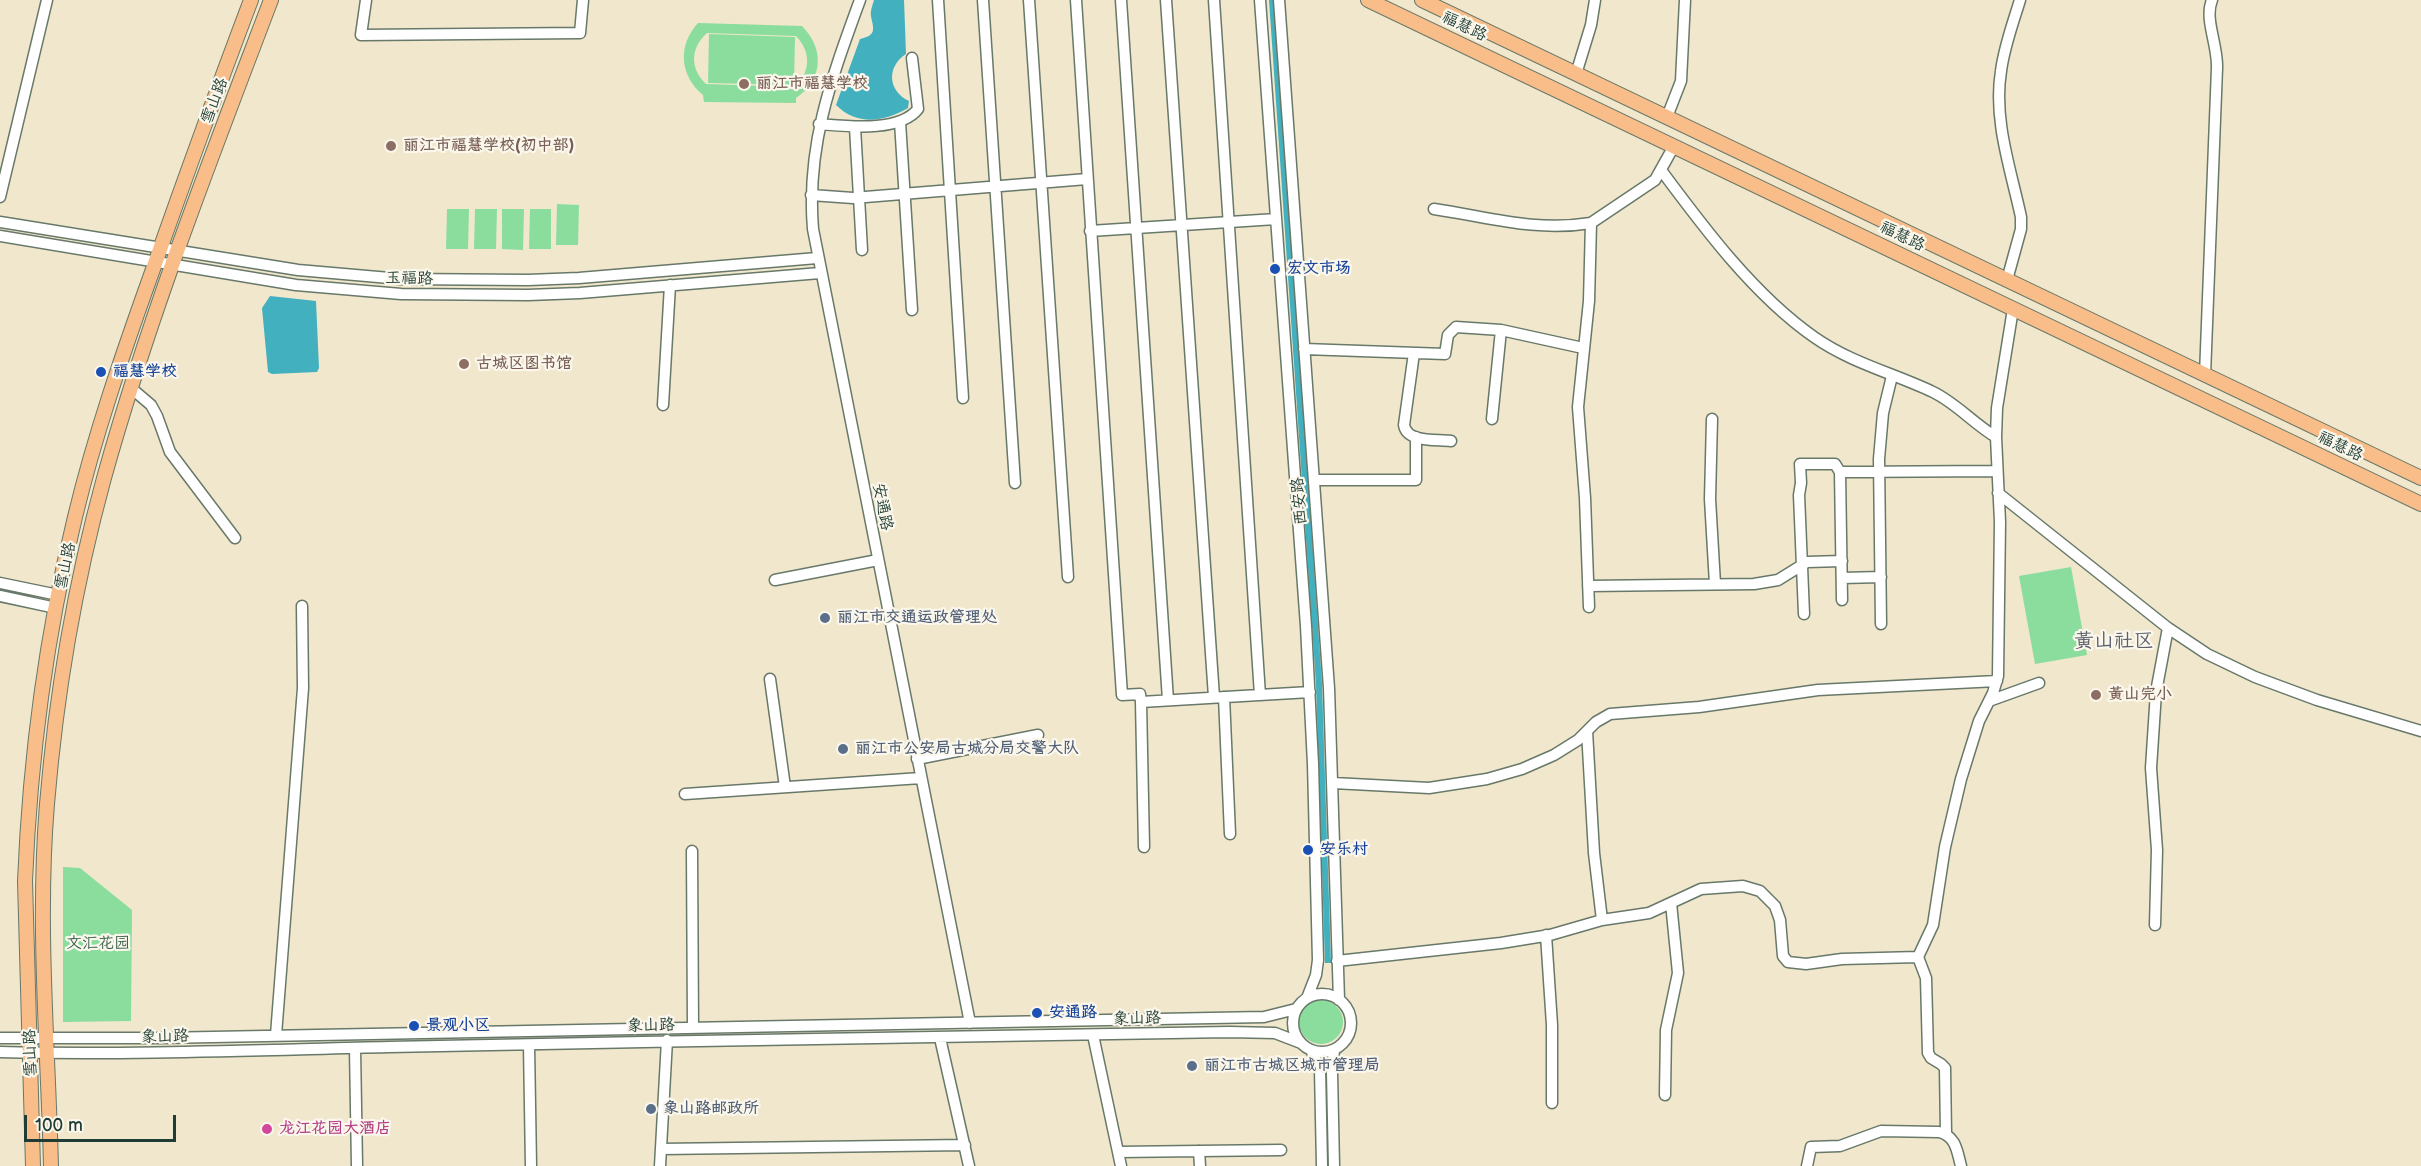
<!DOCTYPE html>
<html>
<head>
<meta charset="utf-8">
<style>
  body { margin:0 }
  #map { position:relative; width:2421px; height:1166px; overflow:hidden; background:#f0e7cc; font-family:"Balsamiq Sans",sans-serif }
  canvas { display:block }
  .scale { position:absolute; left:24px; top:1115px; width:152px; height:27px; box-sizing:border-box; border:3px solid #1f3d34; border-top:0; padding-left:8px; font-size:18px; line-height:21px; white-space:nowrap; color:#1f3d34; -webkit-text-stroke:4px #fbf7ec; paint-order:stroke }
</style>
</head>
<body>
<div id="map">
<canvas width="2421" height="1166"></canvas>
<div class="scale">100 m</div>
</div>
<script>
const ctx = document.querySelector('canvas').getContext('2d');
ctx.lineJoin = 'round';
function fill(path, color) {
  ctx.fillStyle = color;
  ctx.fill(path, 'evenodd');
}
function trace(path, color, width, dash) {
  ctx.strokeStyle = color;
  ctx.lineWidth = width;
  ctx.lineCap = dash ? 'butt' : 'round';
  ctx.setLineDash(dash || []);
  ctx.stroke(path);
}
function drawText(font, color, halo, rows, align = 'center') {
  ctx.font = font + ' "Balsamiq Sans","LXGW WenKai TC",sans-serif';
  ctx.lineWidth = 4.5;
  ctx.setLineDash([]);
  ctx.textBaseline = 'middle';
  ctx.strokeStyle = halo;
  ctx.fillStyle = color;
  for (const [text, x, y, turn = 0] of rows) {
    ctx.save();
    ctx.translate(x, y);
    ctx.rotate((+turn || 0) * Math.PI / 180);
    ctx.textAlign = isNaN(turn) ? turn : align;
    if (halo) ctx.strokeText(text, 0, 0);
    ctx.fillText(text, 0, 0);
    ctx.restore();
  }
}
const green = new Path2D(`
  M698 23 802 26C825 49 823 80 796 98V103L704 102 703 95C680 76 677 46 698 23ZM707 33 796 36C811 51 811 72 795 87L706 84C690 69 690 48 707 33Z
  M709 34 795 37 794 85 708 83Z
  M557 204 579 205 578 245H556Z
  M447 209H469L468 249H446Z
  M475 209H497L496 249H474Z
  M502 209H524L523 250 502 249Z
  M530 209H551V249H529Z
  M2071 567 2087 655 2035 664 2019 576Z
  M63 867 80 868 132 910 131 1021 63 1022Z
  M1299 1022a22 22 0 1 1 44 0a22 22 0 1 1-44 0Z`);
const water = new Path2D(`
  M874 0H904L906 54C886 67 888 91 909 101L908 108C884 122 857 126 836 105L860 39C878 35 873 28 871 16 870 11 873 4 874 0Z
  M1269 0H1275L1322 684 1331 963H1325L1316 684Z
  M270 296 316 301 319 368 317 372 272 374 268 372 262 308Z`);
const minor = new Path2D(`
  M366 0 361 35 580 33 583 0
  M860 0C832 77 806 145 813 229L970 1023
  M938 0 963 398
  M983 0 1015 483
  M1029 0 1068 577
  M1076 0 1122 695 1140 694 1141 702 1310 692
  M1121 0 1168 700
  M1166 0 1214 697
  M1214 0 1260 695
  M1260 0 1306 626 1313 764 1318 960 1316 975 1307 998
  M1279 0 1329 688 1339 1000
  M1576 74 1591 25 1595 0
  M1667 117 1681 81 1685 0
  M900 122 912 310
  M819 124C846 126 899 133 918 109L912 58
  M855 127 862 250
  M1661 170C1704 228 1754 295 1814 337 1851 363 1893 373 1933 392 1956 403 1974 424 1996 437
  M811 195 853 198 1087 179
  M0 197 47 0
  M1434 209C1489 217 1535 232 1591 223
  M0 222 298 270 401 279 528 280 579 278 817 258
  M1090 231 1276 219
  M0 236 296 285 401 294 528 295 580 293 820 273
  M2007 280 2021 229V217C2011 170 1993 120 2001 71 2004 47 2013 23 2020 0
  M1304 349 1445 354 1448 335 1456 327 1501 330 1583 348
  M1414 353 1404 425C1407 443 1436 439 1451 441
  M2205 375 2217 68C2218 45 2204 19 2212 0
  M131 388 151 405 157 416 170 452 235 538
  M663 405 670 285
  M1492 419 1501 330
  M1712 419 1710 499 1715 584
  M1314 480H1416V437
  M1998 493 2168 628 2207 654 2255 677 2317 700 2421 731
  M1842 578 1881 577
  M775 580 878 560
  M0 583 58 595
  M1588 586 1754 584 1778 580 1807 562 1842 561
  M0 596 56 608
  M1842 600 1840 472 1997 471
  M1589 607 1585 498 1578 407 1589 301 1591 223 1655 180 1674 146
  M1804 614 1799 495 1801 483 1800 464H1835L1840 472
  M1881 624 1879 459 1883 413 1892 376
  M770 679 785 787
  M1224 697 1230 834
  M1989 701 2039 683
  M1141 702 1144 847
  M1587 731 1594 853 1602 920
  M917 759 1038 735
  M1333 783 1429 788 1487 779 1522 769 1554 755 1578 740 1596 722 1610 714 1699 707 1818 690 1997 681
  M685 794 921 778
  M692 851 693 1028
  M2155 925 2157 850 2151 768 2156 692 2168 628
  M1546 935 1552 1025V1103
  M1918 957 1933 925 1945 847 1961 779 1979 721 1993 693 1998 676 2000 522 1996 437 1997 408 2013 309
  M1918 957 1926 978 1928 1053 1931 1058 1941 1064 1945 1068 1946 1134
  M1337 961 1501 943 1550 935 1602 920 1649 913 1701 889 1743 886 1760 891 1775 906 1780 920 1783 956 1788 962 1806 964 1842 959 1918 957
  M1293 1023a29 29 0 1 1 58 0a29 29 0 1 1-58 0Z
  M276 1035 303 688 302 606
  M1093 1035 1121 1166
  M0 1038H160L1264 1017 1296 1009
  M940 1038 969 1166
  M529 1045 531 1166
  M355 1048 357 1166
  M1311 1050 1320 1069 1322 1166
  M0 1052C130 1055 259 1050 389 1047 669 1042 949 1035 1229 1032L1275 1033 1301 1043
  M1665 1095 1666 1030 1678 973 1671 903
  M661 1149 965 1145
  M1199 1151 1200 1166
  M1118 1152 1281 1150
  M660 1166 667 1040
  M1334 1166 1332 1073 1334 1050
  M1807 1166 1811 1147 1840 1146 1881 1131 1939 1132C1956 1136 1957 1151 1961 1166`);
const major = new Path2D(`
  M1368 0 2421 504
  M1422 0 2421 478
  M33 1166 25 881C30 758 46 636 75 517 95 434 123 353 152 272 184 181 217 90 251 0
  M51 1166C48 1046 37 924 47 804 56 695 75 584 104 478 149 316 211 158 271 0`);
const markers = [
  [744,84,6,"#8d6e63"],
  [391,146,6,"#8d6e63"],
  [1275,269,6,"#1a4fb4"],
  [464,364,6,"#8d6e63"],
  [101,372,6,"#1a4fb4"],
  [825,618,6,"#5c6f8a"],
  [2096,695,6,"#8d6e63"],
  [843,749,6,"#5c6f8a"],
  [1308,850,6,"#1a4fb4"],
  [1037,1013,6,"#1a4fb4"],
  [414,1026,6,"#1a4fb4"],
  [1192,1066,6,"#5c6f8a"],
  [651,1109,6,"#5c6f8a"],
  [267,1129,6,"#d1479c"]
];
const streetNames = [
  ["福慧路",1464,27,26],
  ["雪山路",215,101,-69],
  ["福慧路",1902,237,26],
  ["玉福路",409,279,1],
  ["福慧路",2340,447,26],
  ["西安路",1300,501,-95],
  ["安通路",882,507,79],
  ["雪山路",66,566,-78],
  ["象山路",1137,1019,-1],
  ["象山路",651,1026,-1],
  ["象山路",165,1037,-1],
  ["雪山路",31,1053,-92]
];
const educationNames = [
  ["丽江市福慧学校",756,84],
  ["丽江市福慧学校(初中部)",403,146],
  ["古城区图书馆",476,364],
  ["黄山完小",2108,695]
];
const transitNames = [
  ["宏文市场",1287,269],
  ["福慧学校",113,372],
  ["安乐村",1320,850],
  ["安通路",1049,1013],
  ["景观小区",426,1026]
];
const serviceNames = [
  ["丽江市交通运政管理处",837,618],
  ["丽江市公安局古城分局交警大队",855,749],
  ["丽江市古城区城市管理局",1204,1066],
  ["象山路邮政所",663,1109]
];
const parkNames = [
  ["文汇花园",98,944]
];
const hotelNames = [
  ["龙江花园大酒店",279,1129]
];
const quarterNames = [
  ["黄山社区",2114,642]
];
fill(green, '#8bdd9e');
fill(water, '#42b0bf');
trace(minor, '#687869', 13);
trace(major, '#687869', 16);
trace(minor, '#fff', 10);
trace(major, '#f8bd88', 14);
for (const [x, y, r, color] of markers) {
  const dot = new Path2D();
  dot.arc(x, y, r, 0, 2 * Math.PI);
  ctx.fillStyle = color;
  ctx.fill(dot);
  trace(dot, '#fbf7ec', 2);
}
drawText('16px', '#1f3d34', '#fbf7ec', streetNames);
drawText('bold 16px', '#785e54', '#fbf7ec', educationNames, 'left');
drawText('bold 16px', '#164399', '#fbf7ec', transitNames, 'left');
drawText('bold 16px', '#4e5e75', '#fbf7ec', serviceNames, 'left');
drawText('16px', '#355d49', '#fbf7ec', parkNames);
drawText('bold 16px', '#b23c85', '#fbf7ec', hotelNames, 'left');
drawText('20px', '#5a5f6a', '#fbf7ec', quarterNames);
</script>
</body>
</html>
